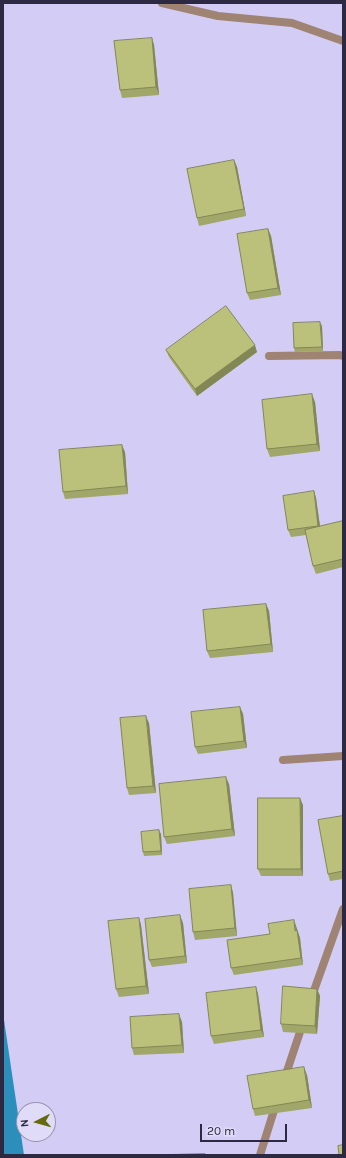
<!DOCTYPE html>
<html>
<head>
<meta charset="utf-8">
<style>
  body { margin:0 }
  #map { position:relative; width:346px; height:1158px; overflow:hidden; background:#d3ccf5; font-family:Karla,sans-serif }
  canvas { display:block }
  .frame { position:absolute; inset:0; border:4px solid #2e2943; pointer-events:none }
  .north { position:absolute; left:16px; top:1102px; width:40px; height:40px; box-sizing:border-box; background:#e0dcf7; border:1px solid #9994af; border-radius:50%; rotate:264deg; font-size:11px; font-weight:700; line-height:16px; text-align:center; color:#2e2943 }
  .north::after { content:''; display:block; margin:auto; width:14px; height:18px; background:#656a0c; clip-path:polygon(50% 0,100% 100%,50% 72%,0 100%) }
  .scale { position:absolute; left:200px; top:1124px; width:87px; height:18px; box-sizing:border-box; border:2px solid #2e2943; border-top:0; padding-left:5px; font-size:12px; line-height:14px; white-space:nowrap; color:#2e2943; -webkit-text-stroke:3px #e0dcf7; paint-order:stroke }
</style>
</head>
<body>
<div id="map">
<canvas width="346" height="1158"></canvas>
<div class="frame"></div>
<div class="north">N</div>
<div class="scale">20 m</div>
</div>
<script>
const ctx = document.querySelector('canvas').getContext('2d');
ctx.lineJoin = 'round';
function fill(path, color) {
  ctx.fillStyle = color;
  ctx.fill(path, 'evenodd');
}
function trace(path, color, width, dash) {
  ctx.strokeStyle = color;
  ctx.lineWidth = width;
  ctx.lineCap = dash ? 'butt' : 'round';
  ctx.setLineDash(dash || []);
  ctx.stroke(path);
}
const water = new Path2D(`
  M3 1013 24 1155H3Z`);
const street = new Path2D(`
  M162 3 218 16 292 23 343 41
  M269 356 340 355 343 356
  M283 760 343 756
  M311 999 343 909
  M284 1080 303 1023
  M260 1155 276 1104`);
const wall = new Path2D(`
  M152 38 154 45 159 95 122 98 120 90Z
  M234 160 237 167 246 216 199 226 197 218Z
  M268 229 271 236 281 295 250 300 247 293Z
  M322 326 323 351 295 352 294 348Z
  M166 350 257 352 197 396 169 357Z
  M315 402 320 451 270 457 267 449Z
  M125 452 128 494 65 499 63 492Z
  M314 491 316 498 320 527 343 521V567L316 574 313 566 306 535 291 537 288 530Z
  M266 604 269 611 273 652 210 658 207 651Z
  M240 707 243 714 247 748 198 754 195 747Z
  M149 723 156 793 129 795 127 788Z
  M229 784 235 836 167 844 164 837Z
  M303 805V876H261L258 869Z
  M343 816V879L330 881 328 874Z
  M161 834 162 855 144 856 143 852Z
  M231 885 233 893 237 936 195 940 193 932Z
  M139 918 141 925 149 994 119 997 116 989Z
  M294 920 300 938 303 965 234 975 231 968 270 934Z
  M183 923 187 963 152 967 149 960Z
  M256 987 258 994 264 1037 214 1044 211 1036Z
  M317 989 320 996 317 1034 283 1032 281 1024Z
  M182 1022 184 1053 134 1055 132 1048Z
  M307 1075 312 1108 255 1116 253 1109Z`);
const shadedWall = new Path2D(`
  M152 38 154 45 159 95 156 87Z
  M234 160 237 167 246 216 244 209Z
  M268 229 271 236 281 295 278 288Z
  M320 322 322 326 323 351 322 347Z
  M255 345 257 352 197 396 195 389Z
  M312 394 315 402 320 451 317 444Z
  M122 445 125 452 128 494 126 486Z
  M314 491 316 498 321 533 318 526Z
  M266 604 269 611 273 652 271 644Z
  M240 707 243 714 247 748 244 741Z
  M146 716 149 723 156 793 153 786Z
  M226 777 229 784 235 836 232 829Z
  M300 798 303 805V876L301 869Z
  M159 830 161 834 162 855 161 851Z
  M231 885 233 893 237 936 235 928Z
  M180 915 183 923 187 963 185 956Z
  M139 918 141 925 149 994 146 986Z
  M294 920 300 938 303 965 301 958Z
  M256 987 258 994 264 1037 261 1030Z
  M317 989 320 996 317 1034 315 1026Z
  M179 1014 182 1022 184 1053 182 1045Z
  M304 1067 307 1075 312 1108 309 1100Z`);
const building = new Path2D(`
  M152 38 156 87 120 90 114 41Z
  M234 160 244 209 197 218 187 169Z
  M268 229 278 288 247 293 237 234Z
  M226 306 255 345 195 389 166 350Z
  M320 322 322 347 294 348 293 323Z
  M312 394 317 444 267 449 262 400Z
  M122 445 126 486 63 492 59 450Z
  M314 491 318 526 288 530 283 496Z
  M343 521V559L313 566 305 530Z
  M266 604 271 644 207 651 203 610Z
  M240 707 244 741 195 747 191 712Z
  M146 716 153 786 127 788 120 718Z
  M226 777 232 829 164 837 159 784Z
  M258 798H300L301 869H258Z
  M343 816V871L328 874 318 820Z
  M159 830 161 851 143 852 141 832Z
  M231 885 235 928 193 932 189 889Z
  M180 915 185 956 149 960 145 919Z
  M139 918 146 986 116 989 108 921Z
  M294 920 295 931 297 930 301 958 231 968 227 940 270 934 268 924Z
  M283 986 317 989 315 1026 281 1024Z
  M256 987 261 1030 211 1036 206 993Z
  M179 1014 182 1045 132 1048 130 1017Z
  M304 1067 309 1100 253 1109 247 1076Z
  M343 1145V1155H339L338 1146Z
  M205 1154V1155H154Z`);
fill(water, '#2b8ebb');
trace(street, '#9f8373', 8);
fill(wall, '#a1a669');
fill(shadedWall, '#838755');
fill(building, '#bbc17a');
trace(building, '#838755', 1);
</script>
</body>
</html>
